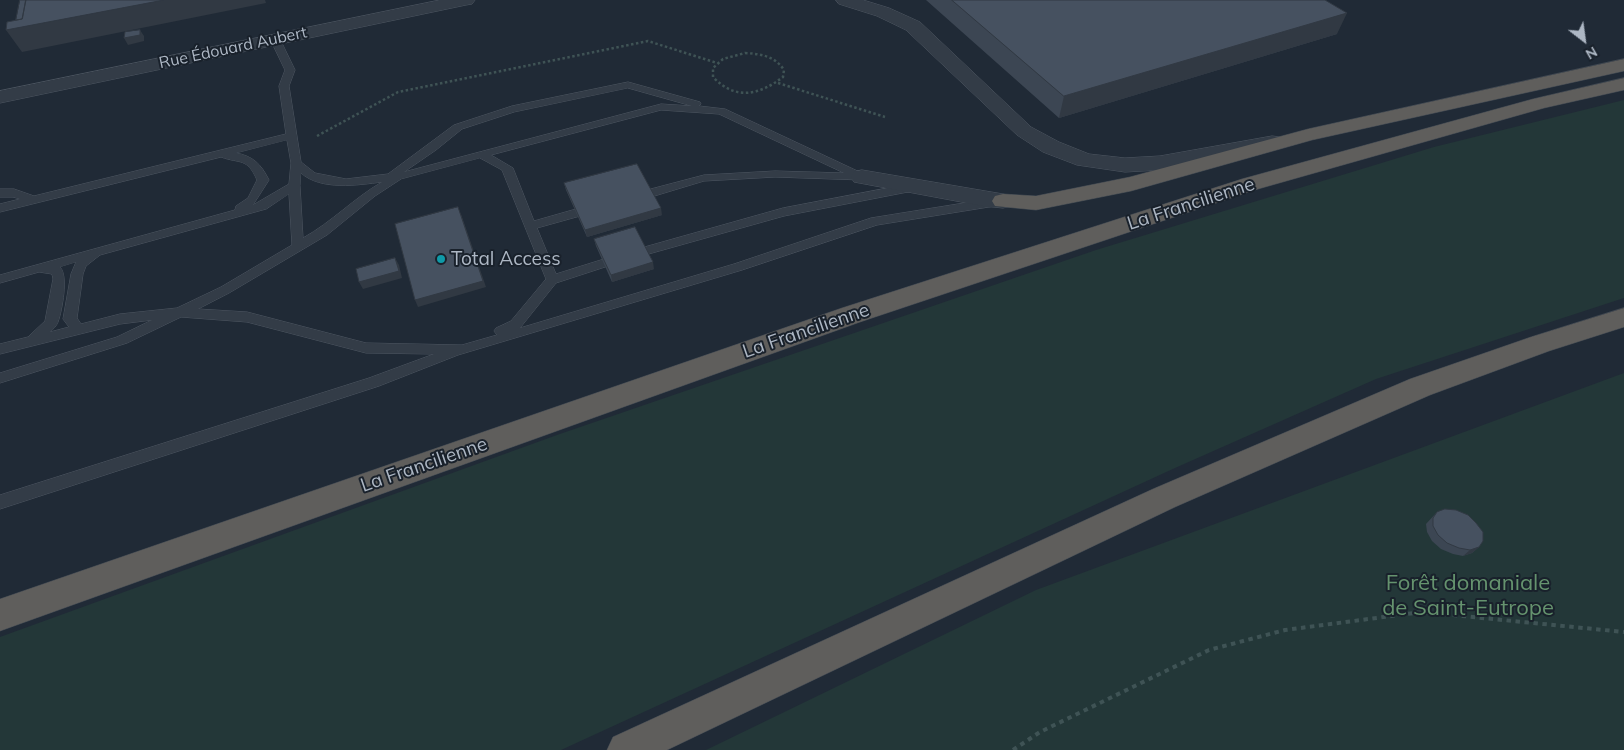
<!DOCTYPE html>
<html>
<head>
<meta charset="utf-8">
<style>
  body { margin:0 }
  #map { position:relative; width:1624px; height:750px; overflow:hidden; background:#202a36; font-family:Mulish,sans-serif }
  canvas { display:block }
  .north { position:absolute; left:1559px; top:15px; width:50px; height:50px; -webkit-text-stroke:4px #19212b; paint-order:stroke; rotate:150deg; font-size:14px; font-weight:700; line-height:20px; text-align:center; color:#adb7c4 }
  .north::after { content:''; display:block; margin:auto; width:18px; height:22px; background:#adb7c4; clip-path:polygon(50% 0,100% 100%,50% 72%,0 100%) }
</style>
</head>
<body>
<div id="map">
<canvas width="1624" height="750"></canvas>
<div class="north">N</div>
</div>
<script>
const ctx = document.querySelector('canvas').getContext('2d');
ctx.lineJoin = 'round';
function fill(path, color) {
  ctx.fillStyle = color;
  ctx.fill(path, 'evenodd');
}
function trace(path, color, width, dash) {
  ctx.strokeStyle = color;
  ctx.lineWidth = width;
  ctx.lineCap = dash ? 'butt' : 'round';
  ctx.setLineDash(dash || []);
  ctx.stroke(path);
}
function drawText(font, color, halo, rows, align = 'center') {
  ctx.font = font + ' Mulish,sans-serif';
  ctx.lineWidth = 4;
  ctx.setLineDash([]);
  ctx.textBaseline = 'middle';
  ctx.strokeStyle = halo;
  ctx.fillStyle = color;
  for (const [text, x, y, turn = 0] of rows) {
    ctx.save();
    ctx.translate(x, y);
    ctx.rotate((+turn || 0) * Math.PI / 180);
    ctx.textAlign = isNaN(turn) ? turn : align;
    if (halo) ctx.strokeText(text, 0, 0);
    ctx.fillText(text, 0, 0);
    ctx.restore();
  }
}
const green = new Path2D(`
  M1624 100V298L1376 379 1175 468 561 750H0V637L557 435 1096 250 1434 147Z
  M1624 373V750H706L1036 590Z`);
const pathFar1 = new Path2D(`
  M745 53C761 54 775 56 784 70L783 77C759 95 736 101 713 77V68L723 59Z
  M778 83 885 117
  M317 136 398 92 648 41 717 63`);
const path = new Path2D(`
  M1013 750 1040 732 1209 650 1285 630 1422 612 1624 632`);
const service = new Path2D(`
  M275 36 280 39 295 70 289 86 301 162 315 173 346 179 388 174 454 125 512 106 628 82 700 102 701 104 699 106 725 109 866 175 868 177 862 180 775 177 704 181 651 197 647 196 645 193 647 190 704 175 775 171 844 173 719 114 661 110 491 155 513 168 534 221 576 209 582 213 580 216 537 228 556 274 604 259 610 263 608 266 556 283 520 328 734 264 871 218 995 198 1001 202 995 206 877 225 742 270 458 355 379 386 0 509V495L369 378 434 354 366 353 247 322 181 317 127 343 0 383V373L117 337 152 320 120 324 0 354V344L28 337 45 321 53 279 52 274 39 272 0 283V275L235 210 236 206 248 198 257 180C247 157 240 164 221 157L0 212V204L20 199 13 197H0V189H14L34 196 286 134 279 86 285 70 270 39ZM628 88 692 106 661 104 404 172 436 150 462 129 514 112ZM287 140 291 163 289 184 253 205 269 180C261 164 253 156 236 153ZM480 158 502 170 546 279 511 321 496 328 494 331 497 335 462 345 366 343 247 312 198 309 229 293 327 235 375 196 401 179ZM301 173C321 191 358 185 382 182 354 198 332 222 303 238L300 186ZM289 194 292 245 221 287 177 308 120 314 81 324 77 318 83 274 86 266 100 255 266 209ZM76 262 71 274 63 319 69 327 50 332C53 329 56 327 58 322 62 311 69 275 60 267Z
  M914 183 918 184 920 187 918 190 784 216 645 255 639 251 641 248 783 208Z`);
const minor = new Path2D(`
  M440 0H475L472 4 466 5 0 103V91Z
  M836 0H863L889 8 920 22 1031 127 1059 142 1089 154 1125 158 1160 156 1272 136 1280 137 1283 142 1280 147 1272 148 1160 170 1125 172 1077 165 1043 152 1017 135 906 30 877 16 839 4Z
  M862 170 1003 194 1011 196 1014 201 1011 206 1003 208 983 206 854 182 851 177 854 172Z`);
const trunk = new Path2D(`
  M1624 59V71L1312 140 1131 191 1036 210 995 206 992 201 995 196 1003 194 1036 196 1130 177 1308 129Z
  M1624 78V90L1544 108 1258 189 860 322 0 631V599L842 308 1242 179 1533 99Z
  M1624 308V327L1549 351 1430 395 1175 507 667 750H607L613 737 1153 489 1410 379 1531 337Z`);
const wall = new Path2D(`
  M926 0H1325L1337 34 1059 118Z
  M564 183 662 215 587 237 566 190Z
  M594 239 654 269 612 282 596 246Z
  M1437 512 1479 547 1472 553 1463 556 1453 554 1441 549 1432 541 1427 532 1426 524Z`);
const shadedWall = new Path2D(`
  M164 0H265L266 3 22 52 6 30Z
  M1347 13 1337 34 1059 118 1064 96Z
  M140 30 144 36V41L128 45 124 38Z
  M661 208 662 215 587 237 585 230Z
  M461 214 486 287 418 307 415 300Z
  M395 258 399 265 402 278 363 289 359 282Z
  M653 262 654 269 612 282 611 275Z
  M1479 547 1472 553 1463 556 1470 550Z`);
const building = new Path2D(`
  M20 0H26L22 19 16 20Z
  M26 0H164L6 30 7 22 22 19Z
  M952 0H1325L1347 13 1064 96Z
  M140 30V35L124 38 125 32Z
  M637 164 661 208 585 230 564 183Z
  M458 207 483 281 415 300 395 224Z
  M635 227 653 262 611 275 594 239Z
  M395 258 399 271 359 282 356 269Z
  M1445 509 1456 510 1468 515 1476 523 1483 532V541L1479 547 1470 550 1459 548 1447 543 1438 535 1433 526V518L1437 512Z`);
const markers = [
  [441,259,5,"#0f9aa8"]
];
const farStreetnames = [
  ["Rue Édouard Aubert",233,48,-12]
];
const streetNames = [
  ["La Francilienne",1191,204,-18],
  ["La Francilienne",806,331,-19],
  ["La Francilienne",424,465,-19]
];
const poiNames = [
  ["Total Access",451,259]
];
const nearParknames = [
  ["Forêt domaniale",1468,583],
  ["de Saint-Eutrope",1468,608]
];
fill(green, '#233738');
trace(service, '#4e5762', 1);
trace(minor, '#4e5762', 1);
trace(trunk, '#3e4751', 1);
trace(pathFar1, '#3f5355', 2.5, [2.5, 2.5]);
trace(path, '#3f5355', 4, [4.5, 4.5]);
fill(service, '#333c47');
fill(minor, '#333c47');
fill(trunk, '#5f5e5c');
fill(wall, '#3c4653');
fill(shadedWall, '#313943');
fill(building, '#465160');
trace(building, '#313943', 1);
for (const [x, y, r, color] of markers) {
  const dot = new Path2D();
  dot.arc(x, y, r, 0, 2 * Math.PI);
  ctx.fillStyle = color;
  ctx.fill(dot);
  trace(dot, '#19212b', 2);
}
drawText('16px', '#adb7c4', '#19212b', farStreetnames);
drawText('19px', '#adb7c4', '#19212b', streetNames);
drawText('19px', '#adb7c4', '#19212b', poiNames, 'left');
drawText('22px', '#65936e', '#19212b', nearParknames);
</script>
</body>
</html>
